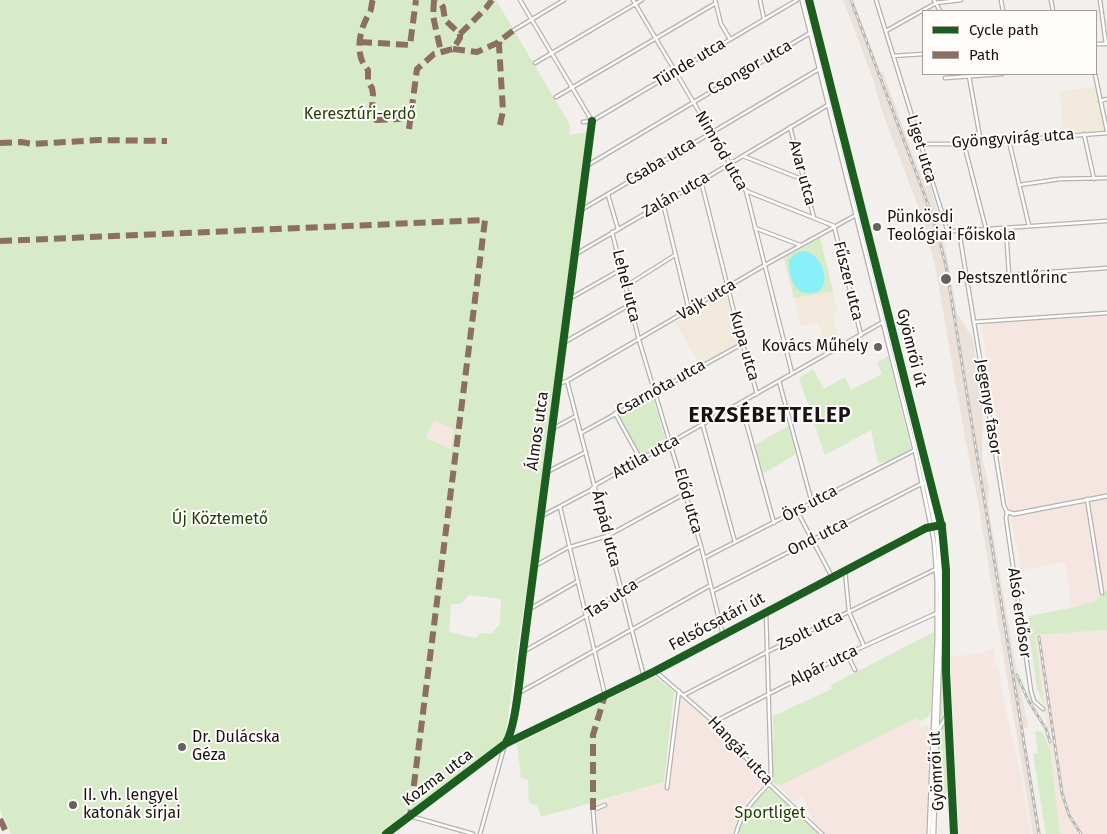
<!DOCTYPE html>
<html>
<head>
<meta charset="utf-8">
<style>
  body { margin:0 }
  #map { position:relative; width:1107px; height:834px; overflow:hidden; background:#f2efec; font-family:"Fira Sans",sans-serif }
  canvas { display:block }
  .legend { position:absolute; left:922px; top:10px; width:175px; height:65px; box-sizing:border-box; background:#fffcfa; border:1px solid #a29f9e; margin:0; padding:6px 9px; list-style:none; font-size:15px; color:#171413 }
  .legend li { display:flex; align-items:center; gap:10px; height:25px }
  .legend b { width:25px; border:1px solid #a29f9e }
</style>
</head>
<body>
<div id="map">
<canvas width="1107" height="834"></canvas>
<ul class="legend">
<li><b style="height:6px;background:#1b5e20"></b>Cycle path</li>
<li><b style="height:6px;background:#8d6e63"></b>Path</li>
</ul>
</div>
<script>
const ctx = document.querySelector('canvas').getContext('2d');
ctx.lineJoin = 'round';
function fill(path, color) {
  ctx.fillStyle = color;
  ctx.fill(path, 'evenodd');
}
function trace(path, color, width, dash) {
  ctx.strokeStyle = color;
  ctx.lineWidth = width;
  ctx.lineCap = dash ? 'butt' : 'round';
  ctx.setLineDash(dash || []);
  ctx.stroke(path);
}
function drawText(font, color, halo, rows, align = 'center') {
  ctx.font = font + ' "Fira Sans",sans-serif';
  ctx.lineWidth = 4;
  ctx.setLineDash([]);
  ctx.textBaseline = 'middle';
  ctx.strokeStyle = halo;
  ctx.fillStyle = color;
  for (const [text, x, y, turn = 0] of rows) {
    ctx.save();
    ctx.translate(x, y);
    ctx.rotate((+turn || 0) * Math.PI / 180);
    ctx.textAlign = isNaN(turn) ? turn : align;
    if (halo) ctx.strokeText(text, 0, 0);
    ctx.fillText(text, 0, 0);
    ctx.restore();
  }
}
const built = new Path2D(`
  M843 0H853L880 72H883L915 161 926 186 930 185 937 209 948 262 957 313 973 339 983 409 982 457 989 488 988 505 1013 652 1028 727 1023 728 1041 834H1033L979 507 966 443 935 265 921 214 882 111 872 76Z`);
const industrial = new Path2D(`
  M1107 315V590L1096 601 1071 608 1066 562 1021 570 1009 508 981 323Z
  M434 419 455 429 451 449 426 438Z
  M1107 630V834H1060L1035 635Z
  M993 648 996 657 992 659 995 666H998L1006 712 1022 780 1031 834H959L950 657 982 653Z
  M682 699 711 723 763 784 748 800 742 810 733 834H598L595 803 664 782 665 786 670 785 679 700Z
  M917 718 921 727 927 726 930 730 926 834H826L813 822 812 817 803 797 794 802 779 786Z`);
const education = new Path2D(`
  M1095 86 1106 130 1063 133 1060 91 1080 89Z
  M833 291 838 312 832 314 840 343 826 350 818 322 801 326 794 298Z
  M726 293 739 343 700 364 675 322Z`);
const green = new Path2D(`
  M0 0H496L570 125 569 135 588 132 562 343 504 743 413 811 406 810 405 816 381 834H11L0 810ZM434 420 454 429 451 449 426 438ZM469 595 501 599 500 624 491 634 481 633 475 638 449 632 451 604H461Z
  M820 238 833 291 794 298 784 258Z
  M888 356 911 449 888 462 878 463 871 430 825 455 799 378 813 369 824 389 845 377 851 390 882 374 877 363Z
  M653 397 666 442 640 457 618 417Z
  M788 426 796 454 763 474 755 445Z
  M1107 590V630L1035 635 1044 705 1037 689 1028 626 1029 616 1071 608 1096 601Z
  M934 632 931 712 928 717 919 722 917 718 779 786 772 782 771 743H774L773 716 832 689 831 685Z
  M942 639 946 709V714L940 725Z
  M654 676 674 692 664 782 541 817 537 805 529 803 528 780 521 778 517 744Z
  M947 723 949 789 946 794 942 797 940 795 944 793 945 789 942 788 940 791 941 732Z
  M1035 731 1043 732 1050 749 1060 834H1046L1033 754 1038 753Z
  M771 788 773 789 819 834H740L738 830C744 814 755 797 771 788Z`);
const water = new Path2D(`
  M802 251C819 251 832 279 820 290 818 292 813 293 809 293 792 293 789 274 789 260L795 254Z`);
const minor = new Path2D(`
  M520 0 592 121
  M633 0 746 191 792 373
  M715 0 721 24 730 39
  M760 0 764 19
  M876 0 947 229 950 231H959L1107 221
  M934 0 940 11
  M1001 0 1003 11
  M1051 0 1053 11
  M1100 0 1106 44
  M514 30 564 0
  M886 31 936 3 961 0
  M1096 44H1107
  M893 56 923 54
  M535 63 642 0
  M1095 74 1107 131
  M969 76 981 143
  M945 78 1002 74
  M556 97 716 3
  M1100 101 1107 99
  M583 122 592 121 797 0
  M790 127 814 218
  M1084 134 1094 179
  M1009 141 1029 226
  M920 144H964L1107 133
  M964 144 986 229
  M743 156 804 180
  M588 165 810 33
  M701 181 736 320 757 394
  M1019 185 1060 179 1107 178
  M746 191 834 226 861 335
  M608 195 618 229
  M663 203 689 310
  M581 210 819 69
  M755 228 800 245
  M1006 228 1009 275
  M959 231 1004 506 1007 512 1006 518 1031 691 1034 701 1043 709
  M612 232 639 340 701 546 723 635
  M576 254 701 181 828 105
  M967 278 1107 268
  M626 286 675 255
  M569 299 622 269
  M974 322 1107 313
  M565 342 631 304
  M567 381 644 677
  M779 381 812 503
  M558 384 567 381 765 265 856 215
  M741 404 774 523
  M615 413 641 460
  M703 426 735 542
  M552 429 576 416
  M581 433 742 344
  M547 472 586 452
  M1087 499 1102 593
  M560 507 605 695
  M797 511 832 577
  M540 517 591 490 597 484 883 322
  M704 558 915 450
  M533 567 567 548 607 536 686 493
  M845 570 849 612 864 646
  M713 591 923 483
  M528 610 578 581
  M766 612 771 776 769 784
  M523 652 586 616 621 590 701 546
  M847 654 855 670
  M655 671 714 722 769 784 822 834
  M517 694 711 585
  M684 695 767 652 936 569
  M714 722 847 654 937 613
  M667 788 679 691
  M410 816 473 834
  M480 834 505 744 509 739 512 725 564 342 592 121
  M595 834 593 810 605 805
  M736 834C741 813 754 799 769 784`);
const tertiary = new Path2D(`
  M802 0 915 450 934 541 937 581V639L929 834
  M809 0 942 528 946 570V672L954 834
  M1007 512 1014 514 1107 496
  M937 732 947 716
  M386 834 505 744 655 671 898 543 933 526`);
const primary = new Path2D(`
  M806 0 919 449 938 538 941 596 933 834`);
const rail = new Path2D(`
  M851 0 926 199 938 235 946 266 1039 834
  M1039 637 1062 793 1069 815 1081 834
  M1017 675 1028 700 1046 729 1050 742`);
const tertiaryBridge = new Path2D(`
  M933 526 939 525`);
const quiet = new Path2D(`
  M373 0C371 4 372 8 370 12 360 28 353 54 368 70V82L372 88 373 94 372 109 376 120 398 119 410 116
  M434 0 433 16 441 52
  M460 34 486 8 492 0
  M360 42 410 45 416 0
  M453 49 477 52 497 43 514 30
  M500 125 503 111 499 45 500 40
  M409 129 417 69 434 54 453 49 460 38V34L445 20 443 7 437 0
  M0 143 21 142 33 144 99 140 167 141
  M0 241 485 220 410 816
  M593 810V735L605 695
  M0 819 7 834`);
const cycleway = new Path2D(`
  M809 0 942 528 946 570V672L954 834
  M505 744C516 729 520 673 523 652L592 121
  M386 834 505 744 655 671 926 528 942 525`);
const markers = [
  [877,227,5,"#64615f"],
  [946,279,6,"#64615f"],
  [878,347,5,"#64615f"],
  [182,747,5,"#64615f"],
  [73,805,5,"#64615f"]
];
const streetNames = [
  ["Tünde utca",690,63,-31],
  ["Csongor utca",750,68,-30],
  ["Gyöngyvirág utca",1013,139,-4],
  ["Liget utca",921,149,73],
  ["Nimród utca",721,151,60],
  ["Csaba utca",661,162,-31],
  ["Avar utca",802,173,75],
  ["Zalán utca",676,195,-30],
  ["Fűszer utca",848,281,76],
  ["Lehel utca",626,286,76],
  ["Vajk utca",707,300,-31],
  ["Kupa utca",744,346,74],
  ["Gyömrői út",911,348,76],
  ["Csarnóta utca",661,388,-29],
  ["Jegenye fasor",988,407,81],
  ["Álmos utca",538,431,-82],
  ["Attila utca",646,457,-29],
  ["Előd utca",688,501,74],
  ["Örs utca",810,504,-28],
  ["Árpád utca",606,529,76],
  ["Ond utca",818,537,-27],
  ["Tas utca",612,599,-33],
  ["Alsó erdősor",1019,613,82],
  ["Felsőcsatári út",717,622,-28],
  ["Zsolt utca",810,631,-26],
  ["Alpár utca",824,666,-26],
  ["Hangár utca",740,751,47],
  ["Gyömrői út",937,771,-93],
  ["Kozma utca",438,778,-37]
];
const parkNames = [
  ["Keresztúri-erdő",360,115],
  ["Új Köztemető",220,520],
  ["Sportliget",770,814]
];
const poiNames = [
  ["Pünkösdi",887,218],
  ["Teológiai Főiskola",887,236],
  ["Pestszentlőrinc",957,279],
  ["Kovács Műhely",868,347,"right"],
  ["Dr. Dulácska",192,738],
  ["Géza",192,756],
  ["II. vh. lengyel",83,796],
  ["katonák sírjai",83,814]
];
const districtNames = [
  ["ERZSÉBETTELEP",770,416]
];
fill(built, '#eae1db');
fill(industrial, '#f6e6e2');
fill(education, '#f0e9dc');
fill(green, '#d7ebc9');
fill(water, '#88f0f8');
trace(minor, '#b4b2b0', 5);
trace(tertiary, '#b4b2b0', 5.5);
trace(primary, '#b4b2b0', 7);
trace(minor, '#fdfdfc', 2.5);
trace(tertiary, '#fdfdfc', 3);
trace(primary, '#fdfdfc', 4.5);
trace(rail, '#b8b8b7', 3);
trace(rail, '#fffcfa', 1, [4]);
trace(tertiaryBridge, '#b4b2b0', 5.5, []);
trace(tertiaryBridge, '#fdfdfc', 3);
trace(quiet, '#8d6e63', 6, [12, 6]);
trace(cycleway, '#1b5e20', 8);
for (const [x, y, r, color] of markers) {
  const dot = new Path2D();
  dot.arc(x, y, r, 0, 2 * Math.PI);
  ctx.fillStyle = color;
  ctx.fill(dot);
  trace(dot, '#fffcfa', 2);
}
drawText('16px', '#171413', '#fffcfa', streetNames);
drawText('16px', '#1f4105', '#fffcfa', parkNames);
drawText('16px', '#171413', '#fffcfa', poiNames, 'left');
ctx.letterSpacing = '1px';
drawText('bold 21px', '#171413', '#fffcfa', districtNames);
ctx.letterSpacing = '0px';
</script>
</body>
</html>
